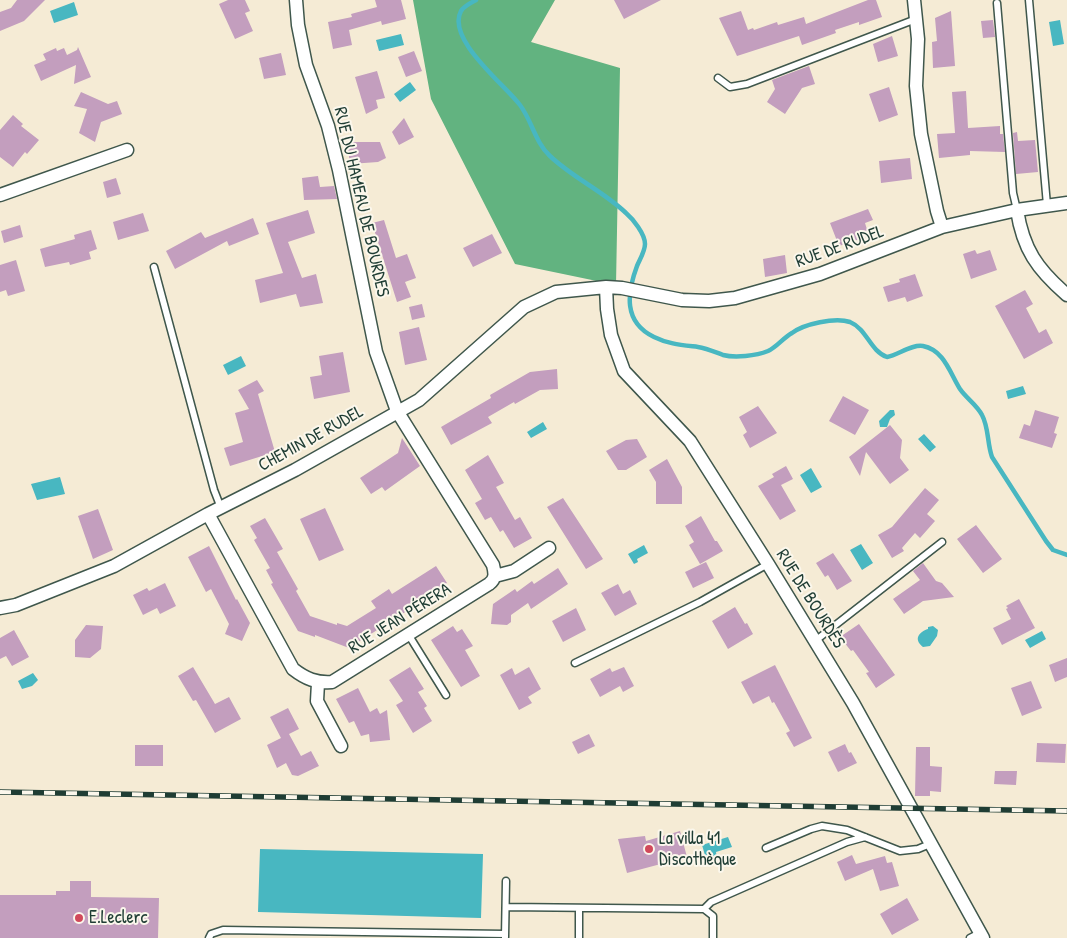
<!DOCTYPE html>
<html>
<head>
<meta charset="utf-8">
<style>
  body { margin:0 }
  canvas { display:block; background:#f5ebd5 }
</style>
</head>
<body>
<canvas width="1067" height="938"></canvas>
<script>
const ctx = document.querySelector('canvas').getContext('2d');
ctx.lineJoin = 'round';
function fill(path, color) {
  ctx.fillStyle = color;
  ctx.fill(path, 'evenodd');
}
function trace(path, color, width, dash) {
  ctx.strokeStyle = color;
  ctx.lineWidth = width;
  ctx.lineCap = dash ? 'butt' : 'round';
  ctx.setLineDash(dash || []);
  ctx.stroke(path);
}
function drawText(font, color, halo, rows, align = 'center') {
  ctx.font = font + ' "Patrick Hand",sans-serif';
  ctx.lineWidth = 4;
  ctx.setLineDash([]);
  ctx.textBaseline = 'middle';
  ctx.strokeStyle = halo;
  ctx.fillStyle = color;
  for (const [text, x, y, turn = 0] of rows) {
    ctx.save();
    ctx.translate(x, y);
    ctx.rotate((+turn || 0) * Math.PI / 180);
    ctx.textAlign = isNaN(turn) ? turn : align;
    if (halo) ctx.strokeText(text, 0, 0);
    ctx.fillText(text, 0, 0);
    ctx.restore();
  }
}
const forest = new Path2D(`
  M413 0H555L531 42 620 68 616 285 515 264 431 99Z`);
const water = new Path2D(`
  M74 2 78 15 54 23 50 11Z
  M1060 20 1064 44 1053 46 1049 22Z
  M401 34 404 45 379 51 376 40Z
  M410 82 416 90 400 102 394 94Z
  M241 356 246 366 228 375 223 365Z
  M1023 386 1026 394 1008 399 1006 391Z
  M890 410H894L895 415 890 419 887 427H880L879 421Z
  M543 422 547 429 531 438 527 432Z
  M924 434 936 447 930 452 918 439Z
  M811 468 822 487 811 493 800 475Z
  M60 477 65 494 37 500 31 484Z
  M861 544 873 563 862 570 850 550Z
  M644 545 648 553 637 559 638 562 634 564 628 554Z
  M933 626 938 630 937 636 930 646 923 647C913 639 919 632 928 629V627Z
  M1042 631 1046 639 1030 648 1025 640Z
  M33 673 38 680 32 686 22 689 18 681Z
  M728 837 732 847 716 852 717 859 707 862 702 845Z
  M260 849 483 854 481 918 258 912Z`);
const stream = new Path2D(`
  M476 0C471 3 464 6 461 11 446 39 504 84 520 105 532 121 535 142 550 156 573 178 603 191 626 213 633 219 645 234 645 244 645 251 640 259 637 266 627 293 623 322 654 337 668 344 682 345 698 347 706 348 715 352 723 355 735 358 756 356 768 351 777 347 783 338 792 333 804 324 835 317 850 322 867 329 870 351 887 357 898 355 912 344 923 346 944 350 950 373 960 389 966 398 977 405 982 415 989 428 987 443 992 457L1046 541 1053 550 1067 555`);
const building = new Path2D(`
  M17 0H45L24 21 0 31V12L11 8Z
  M228 0H245L250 11 245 13 253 31 235 39 219 4Z
  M375 0H401L406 19 382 25 381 21 349 30 352 45 333 49 328 22 352 17 351 14 377 7Z
  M614 0H661L624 19Z
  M868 0H876L882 17 859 25V22L835 30 836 33 802 45 799 36 737 56 719 18 741 11 748 30 753 28 754 30 777 22 778 25 804 17 806 24Z
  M951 11 955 66 933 68 932 42 937 41 935 18Z
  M993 20 995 37 983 38 981 21Z
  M892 36 898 56 878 62 873 44Z
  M78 47 91 77 74 84 76 65 41 81 34 65 46 60 43 54 56 48 57 51 64 48 67 55 77 50Z
  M414 51 422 71 406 77 398 57Z
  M281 53 286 75 264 79 259 58Z
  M809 66 815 84 802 88 785 114 767 102 775 89 772 80Z
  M377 71 385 98 376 100 378 108 366 114 355 77Z
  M889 87 898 115 879 122 869 94Z
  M966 91 968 128 1000 126V134H1003L1005 152 970 151V155L939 158 937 134 955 133 952 92Z
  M81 92 108 104 117 101 122 114 101 122 95 142 79 133 87 109 74 106Z
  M13 115 23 124 21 126 39 140 27 154 25 152 13 167 0 157V130Z
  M404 118 414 137 399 145 392 132Z
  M1017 132 1018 141 1035 140 1038 172 1016 174 1013 133Z
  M347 142H380L386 158 378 162 350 164Z
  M910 158 912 179 881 183 879 161Z
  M318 176 320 187 334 186 337 199 304 200 302 178Z
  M116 178 121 194 107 198 103 182Z
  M868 209 873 220 865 223 869 236 839 246 830 223Z
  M308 210 315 233 288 242 302 278 316 274 323 303 300 307 296 294 260 303 255 280 283 273 266 223Z
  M143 213 149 231 118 240 113 222Z
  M253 218 259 234 229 246 227 241 175 269 166 251 201 232 205 238Z
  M384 220 396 258 407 254 416 278 405 282 411 297 397 302 372 223Z
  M20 225 23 237 4 243 1 231Z
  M91 230 97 249 89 252 91 259 70 265 69 262 45 267 40 249 75 239 74 235Z
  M492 234 502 253 473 267 463 248Z
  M975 250 977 254 990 250 997 270 971 279 963 254Z
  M785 255 787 273 765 277 763 259Z
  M16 260 25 291 8 296 6 290 0 292V265Z
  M915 274 923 296 907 302 905 297 888 302 883 287 900 282 899 279Z
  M1025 290 1033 304 1026 308 1039 333 1046 329 1053 343 1024 359 995 306Z
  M422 304 425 317 412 320 409 307Z
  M419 327 427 360 405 365 399 332Z
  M343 352 350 392 314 399 310 377 322 375 319 356Z
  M557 369 558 389 540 390 515 404 514 402 488 417 492 423 451 445 441 427 491 398 490 395 530 372Z
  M257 380 264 391 258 394 275 452 230 466 224 448 243 442 235 413 249 409 238 390Z
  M843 396 869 410 855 435 829 421Z
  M758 406 777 433 750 448 743 435 747 432 739 417Z
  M1035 410 1059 417 1054 433 1057 434 1052 448 1019 438 1024 424 1030 426Z
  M890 425 902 440 900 458 909 470 890 484 866 452 860 476 849 457Z
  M402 438 420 466 385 491 382 487 371 494 360 478 398 453Z
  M637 439 647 457 626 470H618L606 451 626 440Z
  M488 455 504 483 496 487 515 520 520 517 532 538 514 548 503 530 500 532 491 517 485 520 475 503 482 499 465 470Z
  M667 459 682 487V504H656V482L649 470Z
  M786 466 793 479 781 485 796 511 780 520 758 486 774 477 772 474Z
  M925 488 939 500 927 514 935 521 920 538 915 533 902 548 904 551 892 558 878 535 892 527Z
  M563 498 603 559 586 569 547 507Z
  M325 508 344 550 319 561 300 519Z
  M98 509 113 550 93 559 78 516Z
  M701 516 715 541H717L723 551 700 564 689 545 694 542 685 526Z
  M265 518 283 549 277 552 298 589 296 591 310 616 337 625V623L347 626 376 608 371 601 389 589 392 594 436 566 447 583 409 606 410 609 349 648 315 635V637L298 631 271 584 273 583 266 570 270 568 254 540 257 538 250 526Z
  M976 525 1002 559 983 573 957 539Z
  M209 546 236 600 237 599 250 623 242 641 225 634 229 624 211 589 206 592 188 557Z
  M833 553 852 581 837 590 828 575 825 577 816 563Z
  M706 562 714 578 693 588 685 572Z
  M923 563 936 581 942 583 954 597 923 601 904 614 893 599 920 580 913 571Z
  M558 568 568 584 531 609 528 603 511 615V622L507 625 491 624 493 604 515 589 517 592 532 581 534 584Z
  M165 583 176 606 160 614 157 608 143 615 133 595 147 588 149 591Z
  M618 584 623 594 630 590 637 604 615 616 601 593Z
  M1019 599 1035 628 1002 645 993 628 1011 619 1006 609 1008 608 1006 606Z
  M735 607 745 624 747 623 753 634 728 649 712 621Z
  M576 608 586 630 563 642 552 621Z
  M859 624 895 675 876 688 866 673 869 672 853 650 851 651 840 637Z
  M86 625 103 626 101 649 90 658 75 657V640Z
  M453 626 457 632 462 629 473 646 465 650 480 676 461 687 431 640Z
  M14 630 29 657 12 666 6 656 0 659V638Z
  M1067 658V677L1055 682 1049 665Z
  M775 665 812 738 794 747 786 733 790 731 774 702 772 703 769 696 753 704 741 682Z
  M193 667 215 704 229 697 241 719 215 733 196 700 193 701 178 676Z
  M410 667 424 689 418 692 427 706 424 708 432 721 413 733 396 705 403 701 389 680Z
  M529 667 541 689 528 697 532 703 519 710 500 675 512 668 515 675Z
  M624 667 634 686 623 692 620 686 600 697 590 679 610 668 612 672Z
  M1031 681 1042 708 1022 716 1011 688Z
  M358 688 370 712 377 708 380 714 387 710 390 740 370 742 369 734 361 736 354 721 349 723 336 699Z
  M288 708 299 729 289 734 301 756 311 751 319 766 298 776 292 775 286 763 277 768 267 745 281 738 270 717Z
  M589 734 595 746 578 754 572 742Z
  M1037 743 1066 744 1065 763 1036 762Z
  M845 744 849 753 851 752 857 763 838 772 828 752Z
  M135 745H163V766H135Z
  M916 747H930V766L942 767 941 792 930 791V796H915Z
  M995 771H1017L1016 785 994 784Z
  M680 831 687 857 627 873 618 839 645 836 646 841Z
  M852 855 856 864 885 856 887 863 892 862 899 886 880 891 873 869 845 881 837 862Z
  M70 881H91V897L159 898 158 938H0V895H56V891H70Z
  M907 898 919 920 892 935 880 914Z`);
const service = new Path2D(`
  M1029 0 1047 205
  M997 3 1013 193 1017 210
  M718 78 730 87 747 84 916 19
  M154 267 214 490 221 508
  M408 634 446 695
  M815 641 942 542
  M575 663 700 602 768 564
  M766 848 811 829 822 826 847 830 900 851 918 849 930 844
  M506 907 704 909 713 916V938
  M704 909 711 902 847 842 865 837
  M505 937 506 881
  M209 938 211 934 223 930 505 934
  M579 938V908
  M970 938 980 933`);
const minor = new Path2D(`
  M914 0 918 39 916 86 921 134 937 211 942 227
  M0 195 127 150
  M1017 210C1023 249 1037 269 1067 295
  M606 287 607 309 611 335 624 371 690 441 768 564 853 703 983 938
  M208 514 293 669C306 679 316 683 332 682L489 584C496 579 495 573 493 565L397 411 376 352 339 170 328 126 306 65 298 25 296 0
  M495 576 514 571 549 548
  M0 608 16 605 114 566 208 514 295 470 419 400 524 307 556 292 606 287 622 288 682 300 709 301 735 298 820 274 942 227 1017 210 1067 203
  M318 683 317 701 341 746`);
const rail = new Path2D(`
  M0 792 1067 811`);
const markers = [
  [649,849,5,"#d1495b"],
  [79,918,5,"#d1495b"]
];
const streetNames = [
  ["RUE DU HAMEAU DE BOURDES",361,202,77],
  ["RUE DE RUDEL",840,247,-20],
  ["CHEMIN DE RUDEL",311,439,-29],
  ["RUE DE BOURDÈS",810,599,58],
  ["RUE JEAN PÉRERA",400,619,-32]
];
const poiNames = [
  ["La villa 41",659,839],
  ["Discothèque",659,860],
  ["E.Leclerc",89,918]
];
fill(forest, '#62b380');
fill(water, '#48b7c1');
trace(stream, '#48b7c1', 4.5);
fill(building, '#c39ebe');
trace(service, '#3f574c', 9);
trace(minor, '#3f574c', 15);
trace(service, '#fff', 6);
trace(minor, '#fff', 12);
trace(rail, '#1f3d34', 5.5);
trace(rail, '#fbf7ec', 4, [11]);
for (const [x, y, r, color] of markers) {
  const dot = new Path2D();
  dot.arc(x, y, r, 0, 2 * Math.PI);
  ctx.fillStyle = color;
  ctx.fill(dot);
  trace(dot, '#fbf7ec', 2);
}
drawText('18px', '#1f3d34', '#fbf7ec', streetNames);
drawText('18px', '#1f3d34', '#fbf7ec', poiNames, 'left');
</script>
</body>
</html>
